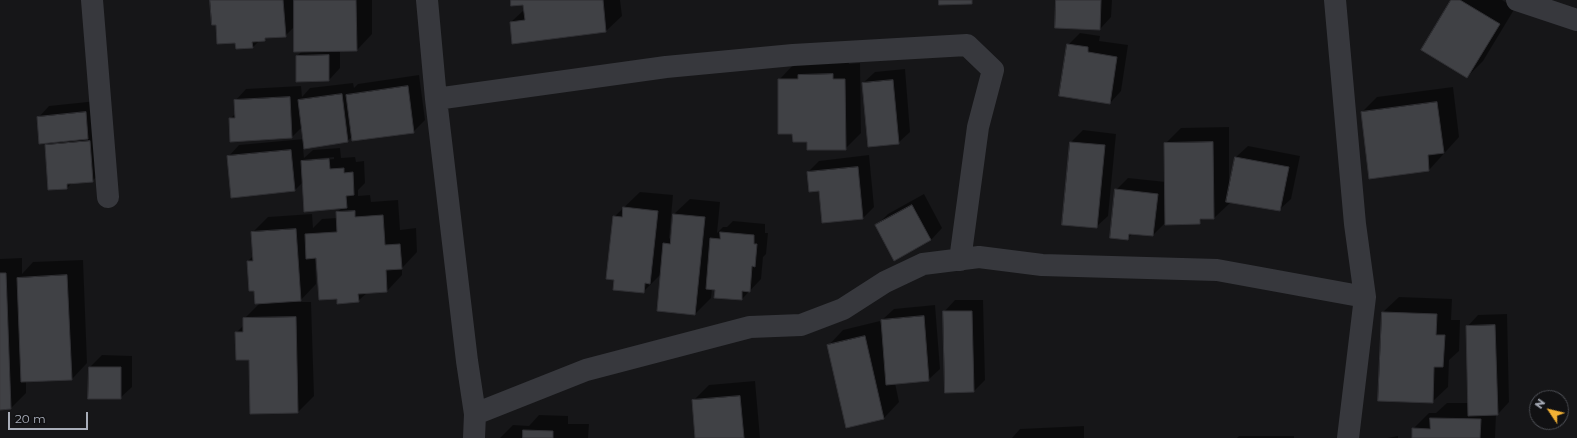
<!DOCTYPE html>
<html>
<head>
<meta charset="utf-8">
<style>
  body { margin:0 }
  #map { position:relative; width:1577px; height:438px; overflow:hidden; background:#161618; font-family:Montserrat,sans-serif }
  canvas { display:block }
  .north { position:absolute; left:1529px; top:390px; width:40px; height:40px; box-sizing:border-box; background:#111113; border:1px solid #4d4f55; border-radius:50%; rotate:305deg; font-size:11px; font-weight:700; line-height:16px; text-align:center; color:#a8adb8 }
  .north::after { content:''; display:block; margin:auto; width:14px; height:18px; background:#f2b134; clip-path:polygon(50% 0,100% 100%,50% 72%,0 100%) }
  .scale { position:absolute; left:8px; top:412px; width:80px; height:18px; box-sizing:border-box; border:2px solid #a8adb8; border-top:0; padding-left:5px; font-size:12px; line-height:14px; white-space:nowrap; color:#a8adb8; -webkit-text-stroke:3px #111113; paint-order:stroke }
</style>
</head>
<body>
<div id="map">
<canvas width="1577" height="438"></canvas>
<div class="north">N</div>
<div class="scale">20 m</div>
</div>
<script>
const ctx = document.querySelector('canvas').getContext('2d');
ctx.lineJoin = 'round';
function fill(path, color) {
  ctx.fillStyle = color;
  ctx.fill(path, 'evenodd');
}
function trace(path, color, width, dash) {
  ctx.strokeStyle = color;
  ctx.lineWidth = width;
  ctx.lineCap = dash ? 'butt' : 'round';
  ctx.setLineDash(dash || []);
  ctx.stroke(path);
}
const shadow = new Path2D(`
  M211 0H372V34L357 50H340V68L329 80 297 56 302 51 295 26 285 36 267 37 265 40H260L253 47 236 42 217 24Z
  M512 0H620L622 16 606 31 511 22 525 9 524 4Z
  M1057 0H1112L1111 17 1100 29Z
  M1452 0H1502L1515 8 1483 61 1467 77Z
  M1080 33 1100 36 1099 41 1128 45 1121 91 1110 103 1068 45Z
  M848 59 849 64 860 63 861 133 845 149 808 141 793 133 779 80 794 64Z
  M905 69 910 132 898 143 863 83 875 72Z
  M419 75 425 120 413 132 352 137 347 141 303 148 304 158 313 150 340 148 341 158 355 157 356 162 364 161 365 183 358 190V196L370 195 371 202 398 200 400 230 416 228 417 252 402 268V275L387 291 368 292 358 301 338 298 317 257 315 258 316 284 299 302H311L314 396 298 412 251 413 250 359 236 333 244 325V319L260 303 255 290 248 261 253 256 252 233 268 217 312 214 313 228 322 219 337 218V212L342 208 303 182 295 190 228 157 239 145 304 139 302 127 292 137 230 119 236 113 235 101 246 89 301 86 302 97 310 88 353 83 354 88 358 84ZM334 157V159L312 161V159Z
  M1453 87 1459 137 1429 170 1362 112 1377 97Z
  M97 101 104 170 92 181 72 183 67 188 49 189 46 145 50 142 38 118 49 106Z
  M1229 127V187L1236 157 1248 146 1300 156 1291 199 1279 210 1230 201V203L1214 218H1203L1199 223 1166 222 1153 235 1133 233 1127 239 1116 190 1128 178 1166 182 1165 144 1181 128Z
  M1083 130 1116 134 1108 216 1096 227 1063 224 1071 142Z
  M869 155 874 207 863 218 819 190 808 172 819 161Z
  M640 192 673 195 669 239 672 235 674 214 690 199 720 202 717 233 723 227H727L733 221 765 224V233H768L766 254 763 257 761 279 742 299 716 289H712L711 298 695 314 661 274 643 292 614 217Z
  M924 194 942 228 931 240 876 226 888 214Z
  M22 258V274L33 262 83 260 87 363 72 379 26 381V393L11 408 0 409V259Z
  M1399 297 1452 299 1451 320H1460L1459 351 1449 360 1448 387 1432 402 1383 312Z
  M955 300H983L985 380 974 391 944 312Z
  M935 305 940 369 928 380 895 383 899 402 884 418 828 346 843 330 880 321 882 326V320L894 309Z
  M1507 314 1509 402 1498 414H1496L1495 438H1413V429L1429 413H1436L1447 403H1469L1467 327 1478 315Z
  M102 355 132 356V387L120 398 90 367Z
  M755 381 760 438H696L693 401 709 385Z
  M539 415 568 416V424H589L588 438H500L513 425 529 426Z
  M1084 426V438H1012L1020 429Z
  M1239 436H1294V438H1237Z
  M1398 436V438H1387Z`);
const building = new Path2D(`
  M210 0H283L286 37 265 38V41L252 42 253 48 236 49 235 43 217 44 216 25H212Z
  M294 0H356L357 51 294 52Z
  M511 0H603L606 32 512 44 510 22 525 20 523 5 511 6Z
  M939 0H972V4L939 5Z
  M1056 0H1101L1100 30 1055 28Z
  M1451 0H1460L1500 24 1467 78 1421 50Z
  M1067 44 1088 47V52L1117 57 1110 104 1059 96Z
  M329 55V81L296 82V56Z
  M833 74V79H845L846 150H807V142H793L792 134H778V79H798V75Z
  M893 80 899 144 868 147 862 83Z
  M408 86 414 133 352 141 346 95Z
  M342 94 348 142 304 149 298 100Z
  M290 97 292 138 230 142 229 118H235L234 100Z
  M1437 102 1444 153 1428 155 1429 171 1369 179 1361 112Z
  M86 112 88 139 39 144 37 117Z
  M90 141 93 182 67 184V189L48 190 45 145Z
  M1070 142 1105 145 1097 228 1062 225Z
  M1213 142 1214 219H1200V224L1165 225 1164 143Z
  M291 150 295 191 231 198 227 156Z
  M1235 157 1289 167 1280 211 1226 202Z
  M329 159 330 169 344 168V173L353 172 354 195 346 196 347 208 304 212 301 161Z
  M858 167 863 219 822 223 819 191 809 192 807 172Z
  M1115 189 1158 194 1153 236 1129 234 1128 240 1110 238Z
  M912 205 931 240 894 261 875 225Z
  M623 207 658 211 650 284 645 283 644 293 613 290 614 280 606 279 613 216 622 217Z
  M355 211V217L383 215 385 245 400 244 402 269 386 270 387 292 358 294 359 302 337 304V299L319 300 316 258 306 259 305 234 337 232 336 212Z
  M673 214 705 217 695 315 657 311 663 243 670 244Z
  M296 229 301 301 255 304 254 291H249L247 261H253L251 232Z
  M720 232 754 235V244H757L755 267 752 266 750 292 742 291V300L714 298 715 290 706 289 710 238 720 239Z
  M0 273H6L11 409 0 410Z
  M67 275 72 380 21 382 17 278Z
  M943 311H972L974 392 945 393Z
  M1382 312 1437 314 1436 335H1445L1443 367H1434L1433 403 1378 401Z
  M924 316 929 381 886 385 881 320Z
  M296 317 298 413 250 414 249 360H236L235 332H243V318Z
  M1495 325 1498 415 1468 416 1466 326Z
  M865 336 884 419 846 428 827 345Z
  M89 367H121V399H88Z
  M740 396 744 438H695L692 400Z
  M1430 418 1481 419 1480 438H1412V428L1430 429Z
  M523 430 553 431V438H523Z`);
const minor = new Path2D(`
  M92 0 108 197
  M427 0 436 99 467 361 475 414 474 438
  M1335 0 1355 224 1365 297 1348 438
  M1517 0 1577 20
  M436 99 666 67 793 55 967 45 993 70 978 127 960 260
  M475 414 586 370 750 327 801 325 843 309 885 282 923 264 979 257 1042 265 1217 270 1365 297`);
fill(shadow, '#0007');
fill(building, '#404145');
trace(building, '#303034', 1);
trace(minor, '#37383d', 22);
</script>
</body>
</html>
